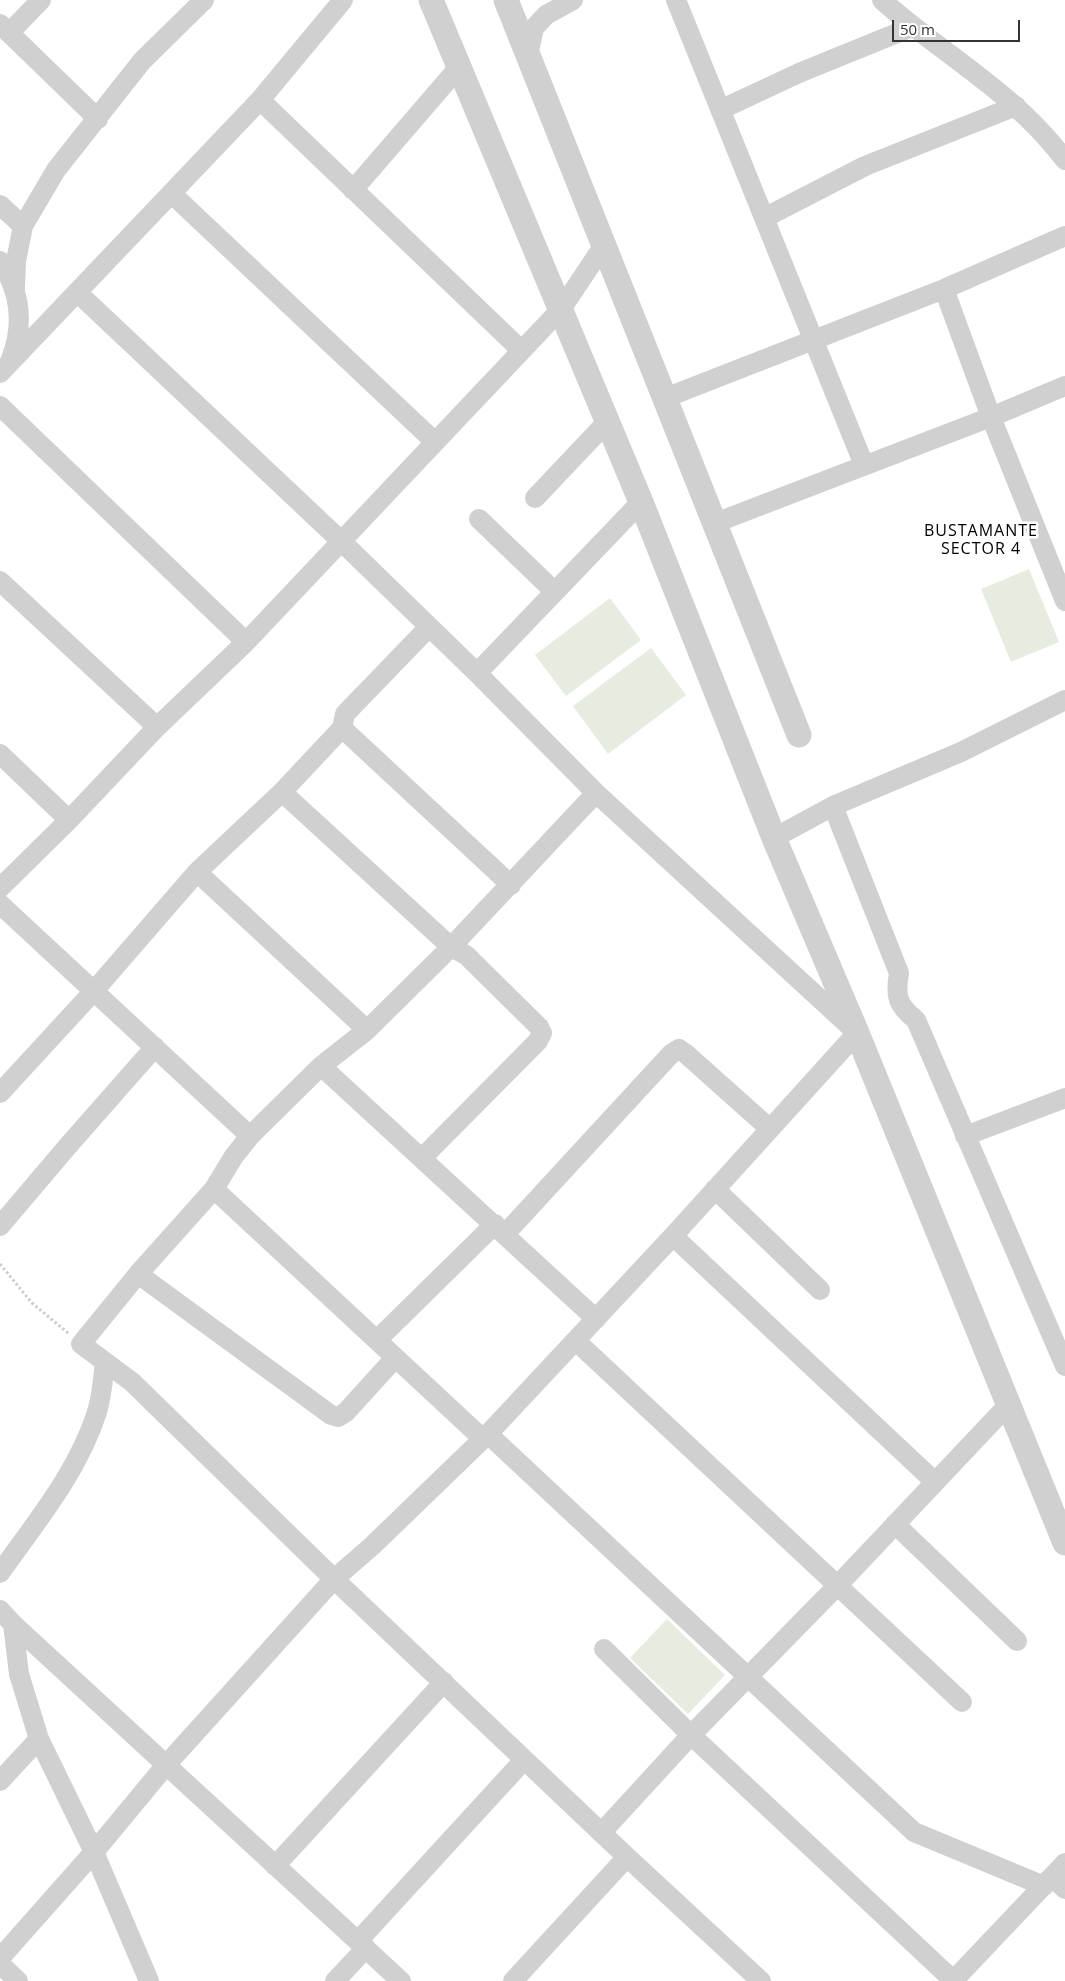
<!DOCTYPE html>
<html>
<head>
<meta charset="utf-8">
<style>
  body { margin:0 }
  #map { position:relative; width:1065px; height:1981px; overflow:hidden; background:#fff; font-family:"Open Sans",sans-serif }
  canvas { display:block }
  .scale { position:absolute; left:892px; top:20px; width:128px; height:22px; box-sizing:border-box; border:2px solid #333; border-top:0; padding-left:6px; font-size:15px; line-height:18px; white-space:nowrap; color:#333; -webkit-text-stroke:4px #fff; paint-order:stroke }
</style>
</head>
<body>
<div id="map">
<canvas width="1065" height="1981"></canvas>
<div class="scale">50 m</div>
</div>
<script>
const ctx = document.querySelector('canvas').getContext('2d');
ctx.lineJoin = 'round';
function fill(path, color) {
  ctx.fillStyle = color;
  ctx.fill(path, 'evenodd');
}
function trace(path, color, width, dash) {
  ctx.strokeStyle = color;
  ctx.lineWidth = width;
  ctx.lineCap = dash ? 'butt' : 'round';
  ctx.setLineDash(dash || []);
  ctx.stroke(path);
}
function drawText(font, color, halo, rows, align = 'center') {
  ctx.font = font + ' "Open Sans",sans-serif';
  ctx.lineWidth = 5;
  ctx.setLineDash([]);
  ctx.textBaseline = 'middle';
  ctx.strokeStyle = halo;
  ctx.fillStyle = color;
  for (const [text, x, y, turn = 0] of rows) {
    ctx.save();
    ctx.translate(x, y);
    ctx.rotate((+turn || 0) * Math.PI / 180);
    ctx.textAlign = isNaN(turn) ? turn : align;
    if (halo) ctx.strokeText(text, 0, 0);
    ctx.fillText(text, 0, 0);
    ctx.restore();
  }
}
const green = new Path2D(`
  M1029 569 1059 642 1011 662 981 589Z
  M610 598 641 640 566 696 535 655Z
  M651 648 686 695 608 754 573 706Z
  M667 1619 725 1675 688 1714 630 1658Z`);
const path = new Path2D(`
  M0 1264 32 1303 68 1333`);
const minor = new Path2D(`
  M676 0 864 465
  M882 0C944 56 1013 91 1065 160
  M0 24 98 119
  M9 33 41 0
  M528 55 534 28 546 15 573 0
  M260 100 521 350
  M722 109 799 73 912 27
  M353 190 459 67
  M171 193 435 442
  M0 205 23 226
  M764 218 865 166 1016 106
  M0 261C21 292 24 325 11 359
  M15 288 16 261 23 226 56 170 142 61 204 0
  M944 289 991 417 1065 601
  M0 373 260 100 343 0
  M665 398 944 289 1065 236
  M0 406 246 642
  M535 498 607 422
  M479 519 554 591
  M715 523 991 417 1065 386
  M0 581 157 727
  M477 673 641 502
  M342 728 511 885
  M0 754 69 820
  M282 792 451 947 466 955 539 1027 542 1033 538 1041 422 1158
  M596 793 451 947 367 1030 321 1066 250 1136 234 1156 214 1189 138 1274 81 1344 132 1382 334 1579 627 1857 761 1981
  M833 806 899 973C895 996 897 1005 916 1020L1065 1366
  M774 838 833 806 961 752 1065 700
  M197 872 367 1030
  M0 888 69 820 157 727 246 642 562 308 604 245
  M0 904 250 1136
  M321 1066 596 1319
  M0 1093 93 992 197 872 282 792 342 728 345 714 429 627
  M965 1136 1065 1098
  M214 1189 483 1439
  M715 1189 820 1290
  M0 1226 67 1147 155 1047
  M505 1234 671 1054 679 1049 685 1053 769 1128
  M673 1236 935 1482
  M138 1274 331 1415 338 1417 346 1412 395 1358
  M377 1340 495 1224
  M576 1341 962 1702
  M488 1434 914 1832 1044 1886
  M895 1524 1017 1641
  M0 1573C36 1522 78 1472 97 1412 102 1396 103 1378 105 1362
  M0 1610 13 1624 19 1674 39 1739 94 1852 149 1981
  M13 1624 401 1981
  M604 1649 691 1735 954 1981
  M0 1781 39 1739
  M602 1832 691 1735 837 1586 1009 1404
  M275 1866 444 1682
  M1052 1877 1065 1889
  M358 1941 524 1760
  M0 1958 94 1852 166 1765 334 1579 372 1546 488 1434 673 1236 857 1033 596 793 477 673 341 541 77 292
  M0 1964 18 1981
  M335 1981 366 1948
  M513 1981 627 1857
  M953 1981 1065 1863`);
const tertiary = new Path2D(`
  M431 0 641 502 774 838 857 1033 1065 1543
  M506 0 799 735`);
const neighbourhoodNames = [
  ["BUSTAMANTE",981,531],
  ["SECTOR 4",981,549]
];
fill(green, '#e6ecdf');
trace(path, '#cdcdcd', 3, [2.5, 2.5]);
trace(minor, '#d0d0d0', 20);
trace(tertiary, '#d0d0d0', 25);
ctx.letterSpacing = '1px';
drawText('16px', '#000', '#fff', neighbourhoodNames);
ctx.letterSpacing = '0px';
</script>
</body>
</html>
